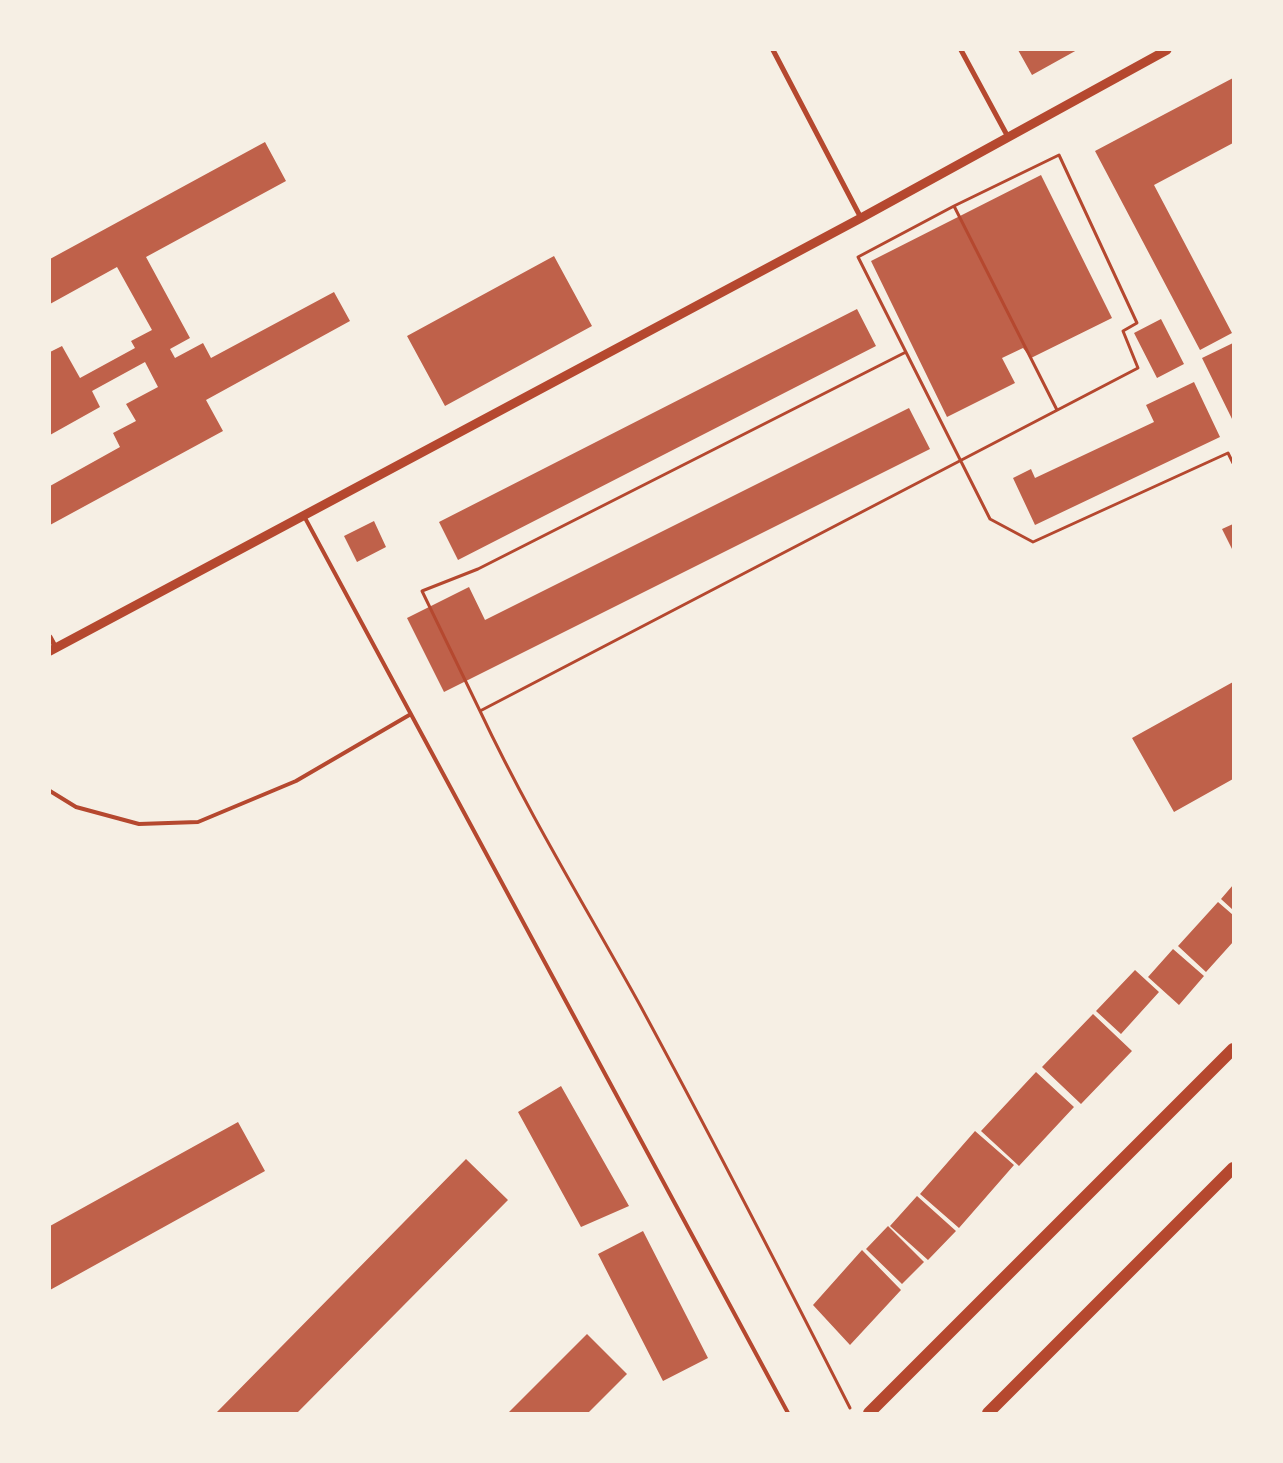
<!DOCTYPE html>
<html>
<head>
<meta charset="utf-8">
<style>
  body { margin:0 }
  #map { position:relative; width:1283px; height:1463px; overflow:hidden; background:#f6efe4; font-family:"Exo 2",sans-serif }
  canvas { display:block }
  .frame { position:absolute; inset:0; border:51px solid #f6efe4; pointer-events:none }
</style>
</head>
<body>
<div id="map">
<canvas width="1283" height="1463"></canvas>
<div class="frame"></div>
</div>
<script>
const ctx = document.querySelector('canvas').getContext('2d');
ctx.lineJoin = 'round';
function fill(path, color) {
  ctx.fillStyle = color;
  ctx.fill(path, 'evenodd');
}
function trace(path, color, width, dash) {
  ctx.strokeStyle = color;
  ctx.lineWidth = width;
  ctx.lineCap = dash ? 'butt' : 'round';
  ctx.setLineDash(dash || []);
  ctx.stroke(path);
}
const building = new Path2D(`
  M1018 50H1077L1032 75Z
  M1233 78V143L1154 185 1232 333 1200 350 1095 151Z
  M265 142 286 181 146 257 190 338 170 349 175 358 203 343 211 358 334 292 350 321 206 400 223 431 50 525V486L120 447 113 433 136 421 126 404 158 387 145 362 92 391 100 407 50 435V352L62 346 80 378 135 348 131 341 152 330 117 267 50 304V259Z
  M1041 175 1112 318 1031 358 1023 348 1002 358 1015 383 947 417 871 261Z
  M554 256 592 326 445 406 407 336Z
  M857 309 876 346 458 560 439 522Z
  M1161 319 1184 364 1157 378 1134 333Z
  M1233 343V421L1202 358Z
  M1194 382 1220 437 1035 525 1013 478 1031 469 1035 478 1154 422 1146 405Z
  M909 408 930 449 444 692 407 618 469 587 485 620Z
  M374 521 386 547 357 562 344 536Z
  M1233 524V551L1222 529Z
  M1233 682V779L1174 812 1132 738Z
  M1233 885V910L1221 899Z
  M1218 902 1233 915V942L1206 972 1178 946Z
  M1173 949 1204 976 1179 1005 1148 977Z
  M1135 970 1159 992 1121 1034 1096 1011Z
  M1093 1014 1132 1051 1081 1104 1042 1067Z
  M1036 1072 1074 1107 1019 1166 981 1131Z
  M561 1086 629 1206 581 1227 518 1112Z
  M238 1122 265 1171 50 1290V1226Z
  M975 1131 1014 1165 959 1228 920 1194Z
  M466 1159 508 1200 297 1413H216Z
  M917 1196 956 1231 928 1260 890 1226Z
  M888 1226 924 1262 902 1284 866 1249Z
  M643 1231 708 1358 663 1381 598 1254Z
  M862 1250 901 1290 850 1345 813 1305Z
  M587 1334 627 1374 588 1413H508Z`);
const path = new Path2D(`
  M1057 410 954 206 858 257 990 519 1033 542 1228 453 1233 463
  M480 711 422 591 478 569 906 352
  M850 1408C782 1274 713 1140 641 1007 587 909 528 813 480 711L1138 368 1123 331 1137 323 1059 155 954 206`);
const service = new Path2D(`
  M304 516 788 1413
  M50 791 76 807 139 824 198 822 296 781 411 714`);
const minor = new Path2D(`
  M773 50 861 218
  M961 50 1008 137
  M50 637 56 648`);
const tertiary = new Path2D(`
  M50 651 861 218 1167 50`);
const primary = new Path2D(`
  M869 1413 1233 1049
  M988 1413 1233 1168`);
fill(building, '#bf614a');
trace(path, '#b5482f', 3);
trace(service, '#b5482f', 4);
trace(minor, '#b5482f', 5);
trace(tertiary, '#b5482f', 9);
trace(primary, '#b5482f', 12);
</script>
</body>
</html>
